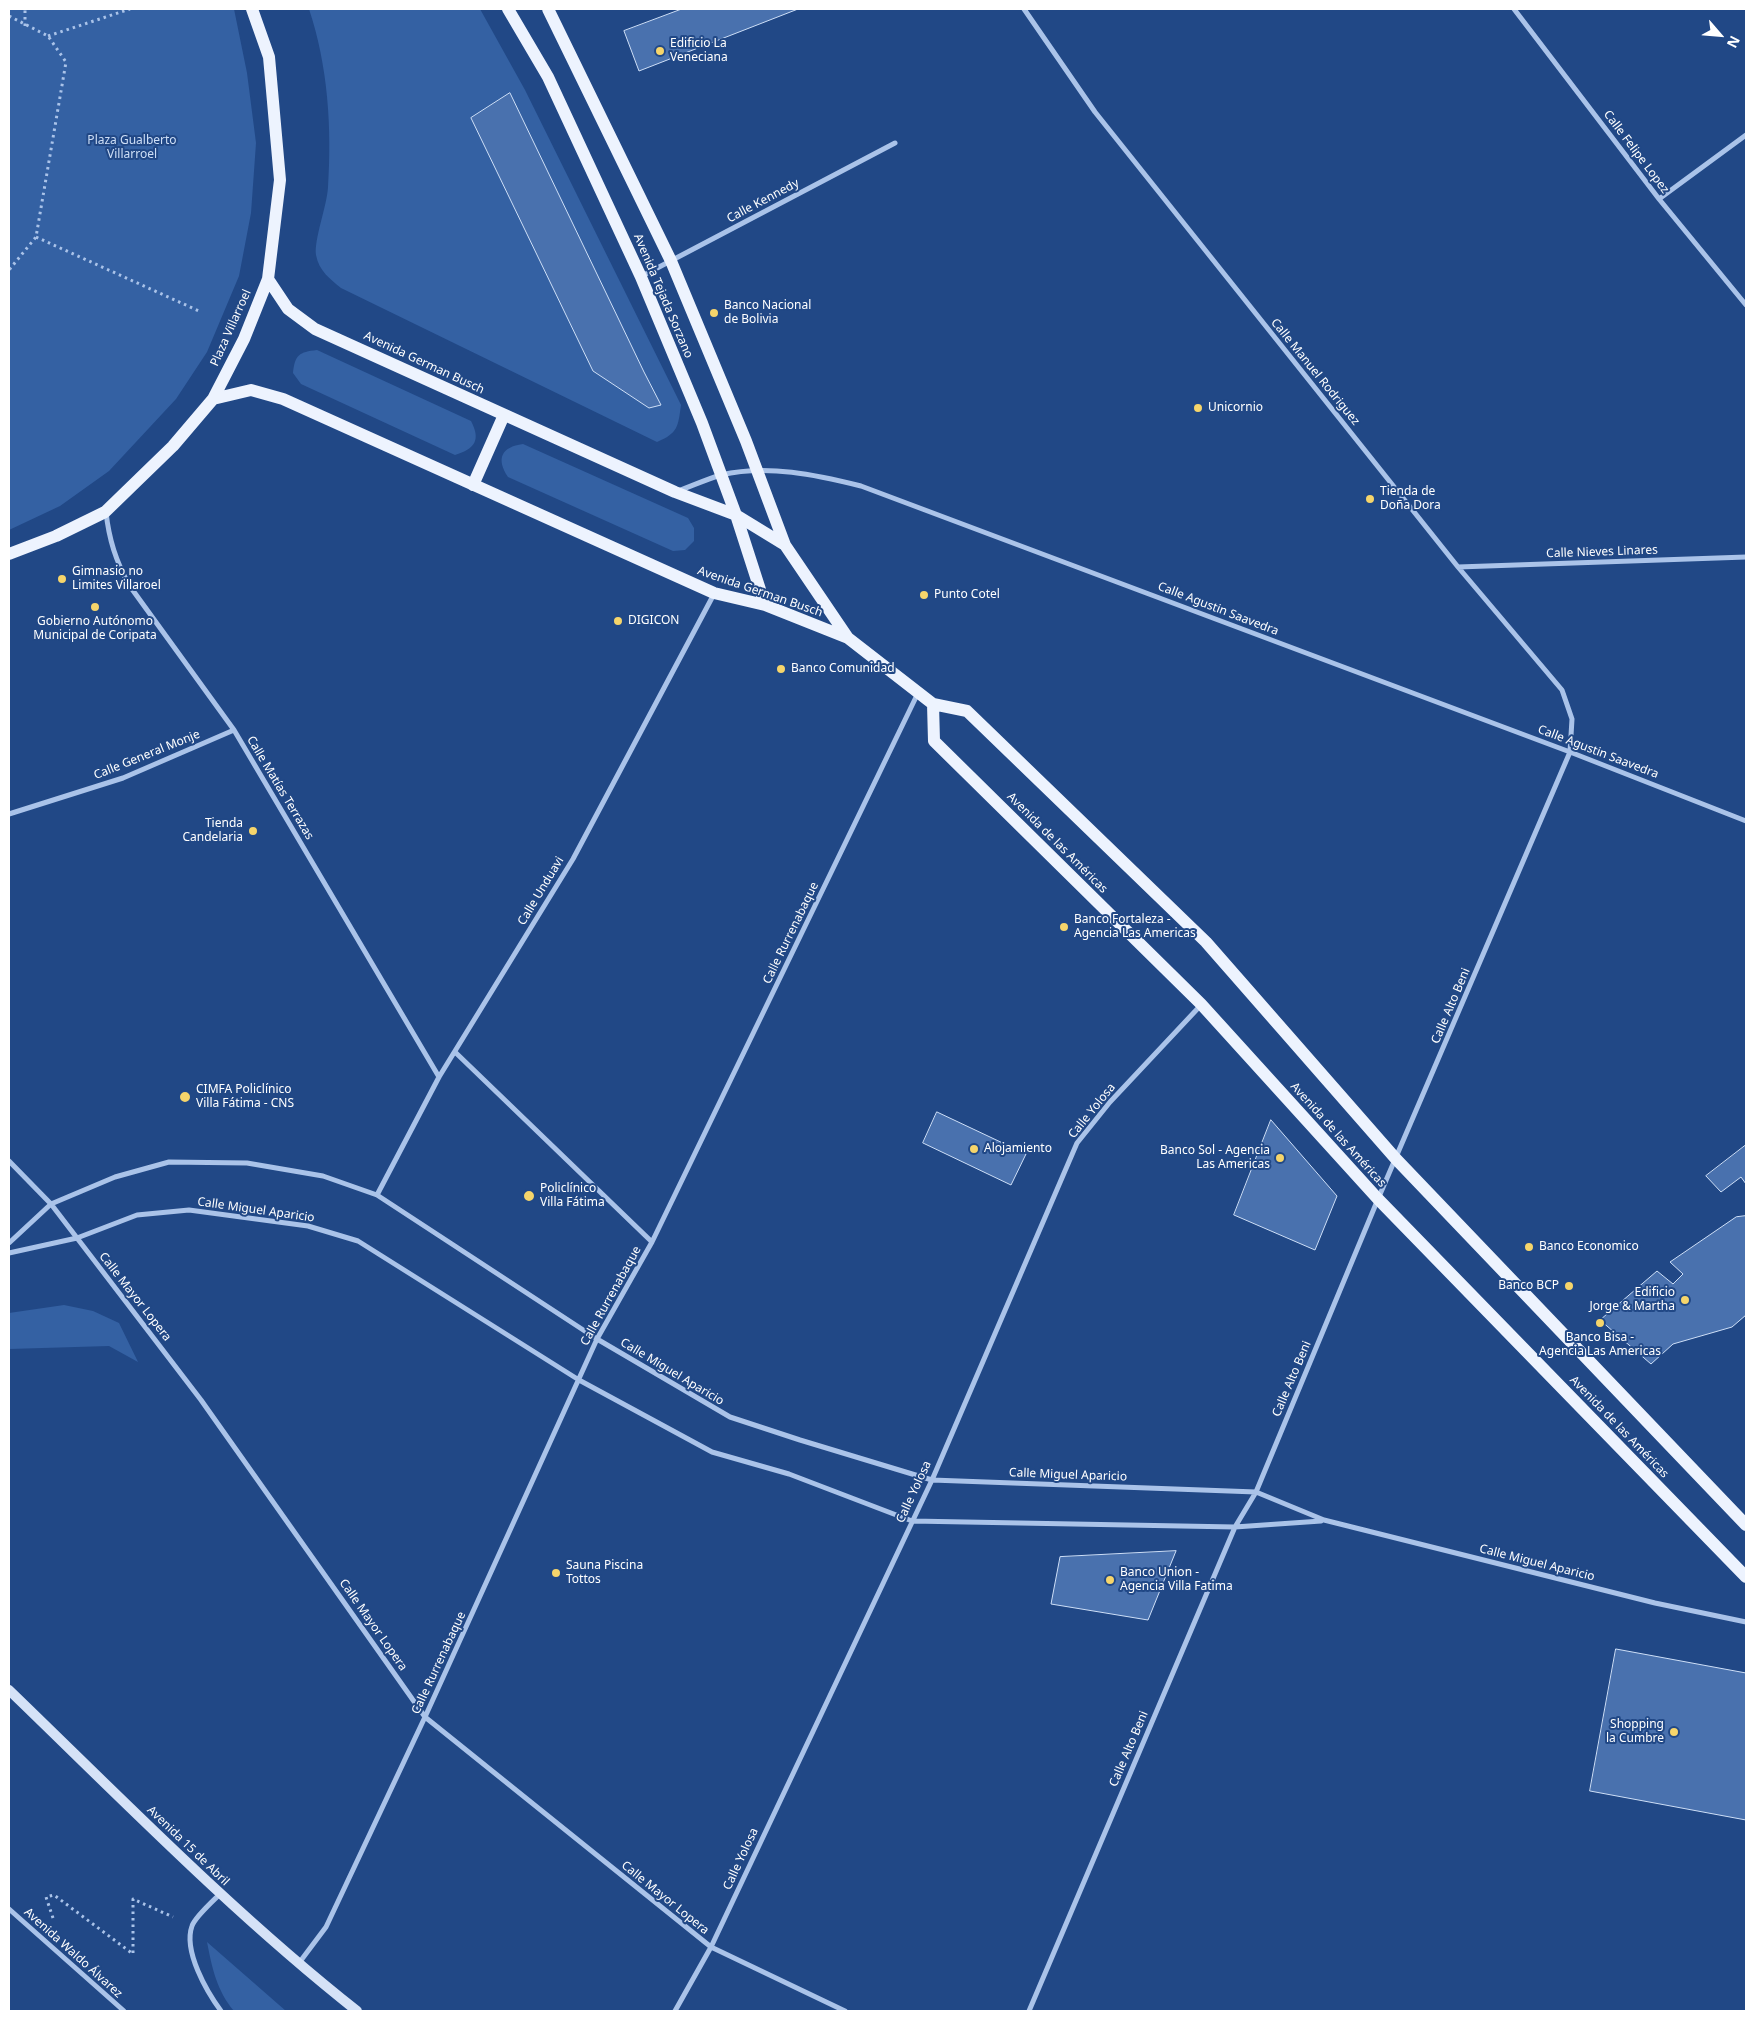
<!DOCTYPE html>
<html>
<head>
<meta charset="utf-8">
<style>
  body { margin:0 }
  #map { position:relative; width:1755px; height:2020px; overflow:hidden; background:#214886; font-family:"Noto Sans",sans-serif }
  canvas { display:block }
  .frame { position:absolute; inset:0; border:10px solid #fff; pointer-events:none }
  .north { position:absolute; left:1695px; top:10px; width:50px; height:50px; -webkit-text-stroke:4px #214886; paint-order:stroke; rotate:117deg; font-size:14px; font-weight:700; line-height:20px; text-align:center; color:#fff }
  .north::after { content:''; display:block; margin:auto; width:18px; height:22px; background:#fff; clip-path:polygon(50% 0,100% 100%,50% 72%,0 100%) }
</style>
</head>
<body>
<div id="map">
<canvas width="1755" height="2020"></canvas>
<div class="frame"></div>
<div class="north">N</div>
</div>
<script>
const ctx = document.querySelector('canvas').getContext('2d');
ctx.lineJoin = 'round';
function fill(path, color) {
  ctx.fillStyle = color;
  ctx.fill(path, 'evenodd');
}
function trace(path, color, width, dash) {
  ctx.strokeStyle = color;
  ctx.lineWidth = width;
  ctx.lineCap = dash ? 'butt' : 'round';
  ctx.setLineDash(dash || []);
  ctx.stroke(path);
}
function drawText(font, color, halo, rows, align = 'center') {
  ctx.font = font + ' "Noto Sans",sans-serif';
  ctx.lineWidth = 4;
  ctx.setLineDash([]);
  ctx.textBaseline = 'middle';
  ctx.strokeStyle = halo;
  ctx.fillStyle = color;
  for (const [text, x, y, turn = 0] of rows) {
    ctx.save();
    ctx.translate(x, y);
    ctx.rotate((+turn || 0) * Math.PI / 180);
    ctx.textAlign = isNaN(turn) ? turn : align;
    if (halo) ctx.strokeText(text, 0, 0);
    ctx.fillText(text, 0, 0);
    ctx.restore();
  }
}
const green = new Path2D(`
  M9 9H234L247 73 256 143 251 213 239 276 207 352 176 399 109 471 60 506 9 530Z
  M309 9H480L525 90 681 405C678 427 678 433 657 442L341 288C330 279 319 271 316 255 314 239 327 206 328 187 332 128 328 66 309 9Z
  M317 350 471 421C481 440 475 449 455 455L301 384 293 373C295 355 299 352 317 350Z
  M523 444 688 518 694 528V541L685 550 673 551 508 477C496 459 501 447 523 444Z
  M64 1305 93 1311 119 1323 138 1362 109 1346 9 1349V1313Z
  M207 1942 286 2011H234C217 1991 212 1968 207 1942Z`);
const building = new Path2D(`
  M682 9H798L639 71 624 31Z
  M510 93 644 372 661 405 649 408 593 371 471 118Z
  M937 1112 1026 1154 1011 1185 923 1143Z
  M1271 1120 1337 1196 1315 1250 1234 1215Z
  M1746 1145V1184L1741 1177 1721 1192 1706 1176Z
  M1746 1216V1315L1732 1327 1673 1344 1651 1364 1600 1320 1657 1271 1673 1284 1683 1274 1670 1262 1736 1217Z
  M1176 1551 1148 1620 1051 1604 1060 1557Z
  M1616 1649 1746 1673V1820L1590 1791Z`);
const path = new Path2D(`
  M9 16 48 36 66 62 36 237 9 270
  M25 26V9
  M48 36 130 9
  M36 237 199 311
  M53 1918 46 1897 54 1895 133 1954
  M133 1953V1899L173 1917`);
const street = new Path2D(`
  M1024 9 1095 112 1458 567 1562 690 1572 719 1570 752 1378 1199 1256 1492 1235 1527 1029 2011
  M1514 9 1659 199 1746 305
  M1659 199 1746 135
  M642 276 895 143
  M678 491C692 486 707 479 721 475 767 464 817 475 861 486L1570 752 1746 821
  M106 512C109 540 116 561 129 585L234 730 439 1077
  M1458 567 1746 557
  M9 814 123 778 234 730
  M455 1052 652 1242
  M9 1161 51 1204 201 1400 425 1717 711 1947 845 2011
  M377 1195 439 1077 573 859 714 594
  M9 1243 51 1204 115 1177 169 1162 247 1163 323 1176 377 1195 597 1339 730 1417 800 1440 932 1480 1256 1492 1324 1520 1655 1603 1746 1622
  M9 1253 77 1238 137 1215 189 1210 308 1226 358 1241 579 1380 712 1452 789 1474 912 1521 1235 1527 1321 1521
  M220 1894C213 1901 195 1917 192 1926 183 1951 207 1992 221 2011
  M9 1909 124 2011
  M299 1963 326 1927 425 1717 597 1339 652 1242 918 693
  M675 2011 711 1947 932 1480 1077 1143 1110 1102 1201 1005`);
const secondary = new Path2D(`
  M9 1690C123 1800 233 1913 357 2011`);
const primary = new Path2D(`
  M508 9 548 77 641 277 702 423 736 515 765 605
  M548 9 671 261 746 441 785 545
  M268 279 288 309 315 329 675 492 736 515 785 545 848 638
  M213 399 251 390 283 399 714 593 765 605 848 638 933 704 967 711 1206 942 1396 1159 1746 1525
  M473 485 504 415
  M9 554 56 536 105 512 173 446 213 399 244 339 268 279 280 180 269 57 252 9
  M933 704 934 741 1201 1004 1378 1199 1746 1577`);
const markers = [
  [660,51,5,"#f6d56b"],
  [714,313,5,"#f6d56b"],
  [1198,408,5,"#f6d56b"],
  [1370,499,5,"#f6d56b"],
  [62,579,5,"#f6d56b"],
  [924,595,5,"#f6d56b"],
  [95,607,5,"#f6d56b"],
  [618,621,5,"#f6d56b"],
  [781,669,5,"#f6d56b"],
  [253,831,5,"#f6d56b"],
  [1064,927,5,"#f6d56b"],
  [185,1097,6,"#f6d56b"],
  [974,1149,5,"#f6d56b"],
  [1280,1158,5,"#f6d56b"],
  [529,1196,6,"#f6d56b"],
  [1529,1247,5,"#f6d56b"],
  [1569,1286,5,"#f6d56b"],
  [1685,1300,5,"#f6d56b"],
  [1600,1323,5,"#f6d56b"],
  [556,1573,5,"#f6d56b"],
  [1110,1580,5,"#f6d56b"],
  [1674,1732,5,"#f6d56b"]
];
const poiNames = [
  ["Edificio La",670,44],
  ["Veneciana",670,58],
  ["Banco Nacional",724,306],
  ["de Bolivia",724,320],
  ["Unicornio",1208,408],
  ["Tienda de",1380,492],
  ["Doña Dora",1380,506],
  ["Gimnasio no",72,572],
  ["Limites Villaroel",72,586],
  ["Punto Cotel",934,595],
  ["DIGICON",628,621],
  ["Gobierno Autónomo",95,622,"center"],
  ["Municipal de Coripata",95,636,"center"],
  ["Banco Comunidad",791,669],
  ["Tienda",243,824,"right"],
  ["Candelaria",243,838,"right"],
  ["Banco Fortaleza -",1074,920],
  ["Agencia Las Americas",1074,934],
  ["CIMFA Policlínico",196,1090],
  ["Villa Fátima - CNS",196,1104],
  ["Alojamiento",984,1149],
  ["Banco Sol - Agencia",1270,1151,"right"],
  ["Las Americas",1270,1165,"right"],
  ["Policlínico",540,1189],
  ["Villa Fátima",540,1203],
  ["Banco Economico",1539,1247],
  ["Banco BCP",1559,1286,"right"],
  ["Edificio",1675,1293,"right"],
  ["Jorge & Martha",1675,1307,"right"],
  ["Banco Bisa -",1600,1338,"center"],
  ["Agencia Las Americas",1600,1352,"center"],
  ["Sauna Piscina",566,1566],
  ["Tottos",566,1580],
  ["Banco Union -",1120,1573],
  ["Agencia Villa Fatima",1120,1587],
  ["Shopping",1664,1725,"right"],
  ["la Cumbre",1664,1739,"right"]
];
const parkNames = [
  ["Plaza Gualberto",132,141],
  ["Villarroel",132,155]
];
const streetNames = [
  ["Calle Felipe Lopez",1636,152,53],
  ["Calle Kennedy",763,201,-28],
  ["Avenida Tejada Sorzano",663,296,67],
  ["Plaza Villarroel",231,328,-66],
  ["Avenida German Busch",424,363,25],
  ["Calle Manuel Rodriguez",1315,372,51],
  ["Calle Nieves Linares",1602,552,-2],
  ["Avenida German Busch",760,592,19],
  ["Calle Agustin Saavedra",1218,609,21],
  ["Calle Agustin Saavedra",1598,752,21],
  ["Calle General Monje",147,755,-22],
  ["Calle Matías Terrazas",280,788,59],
  ["Avenida de las Américas",1057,843,45],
  ["Calle Unduavi",541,891,-59],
  ["Calle Rurrenabaque",791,933,-64],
  ["Calle Alto Beni",1451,1006,-67],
  ["Calle Yolosa",1092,1111,-51],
  ["Avenida de las Américas",1338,1135,48],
  ["Calle Miguel Aparicio",256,1210,8],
  ["Calle Rurrenabaque",611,1296,-61],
  ["Calle Mayor Lopera",135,1297,52],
  ["Calle Miguel Aparicio",672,1372,31],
  ["Calle Alto Beni",1292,1379,-67],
  ["Avenida de las Américas",1619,1427,46],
  ["Calle Miguel Aparicio",1068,1475,2],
  ["Calle Yolosa",914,1492,-65],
  ["Calle Miguel Aparicio",1537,1563,14],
  ["Calle Mayor Lopera",373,1625,55],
  ["Calle Rurrenabaque",439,1663,-65],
  ["Calle Alto Beni",1129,1749,-67],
  ["Avenida 15 de Abril",188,1846,44],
  ["Calle Yolosa",741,1859,-65],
  ["Calle Mayor Lopera",665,1898,39],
  ["Avenida Waldo Álvarez",73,1953,42]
];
fill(green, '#3461a3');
fill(building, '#4971ae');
trace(building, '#cedff7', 1);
trace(path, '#aac3e9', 3, [2.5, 4]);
trace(street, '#aac3e9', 5);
trace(secondary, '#d5e2f7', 10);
trace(primary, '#edf3fe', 12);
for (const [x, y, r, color] of markers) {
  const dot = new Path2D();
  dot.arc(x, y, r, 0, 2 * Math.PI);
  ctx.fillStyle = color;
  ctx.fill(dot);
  trace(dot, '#214886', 2);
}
drawText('12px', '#fff', '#214886', poiNames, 'left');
drawText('12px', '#cedff7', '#214886', parkNames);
drawText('12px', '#fff', '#214886', streetNames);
</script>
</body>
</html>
